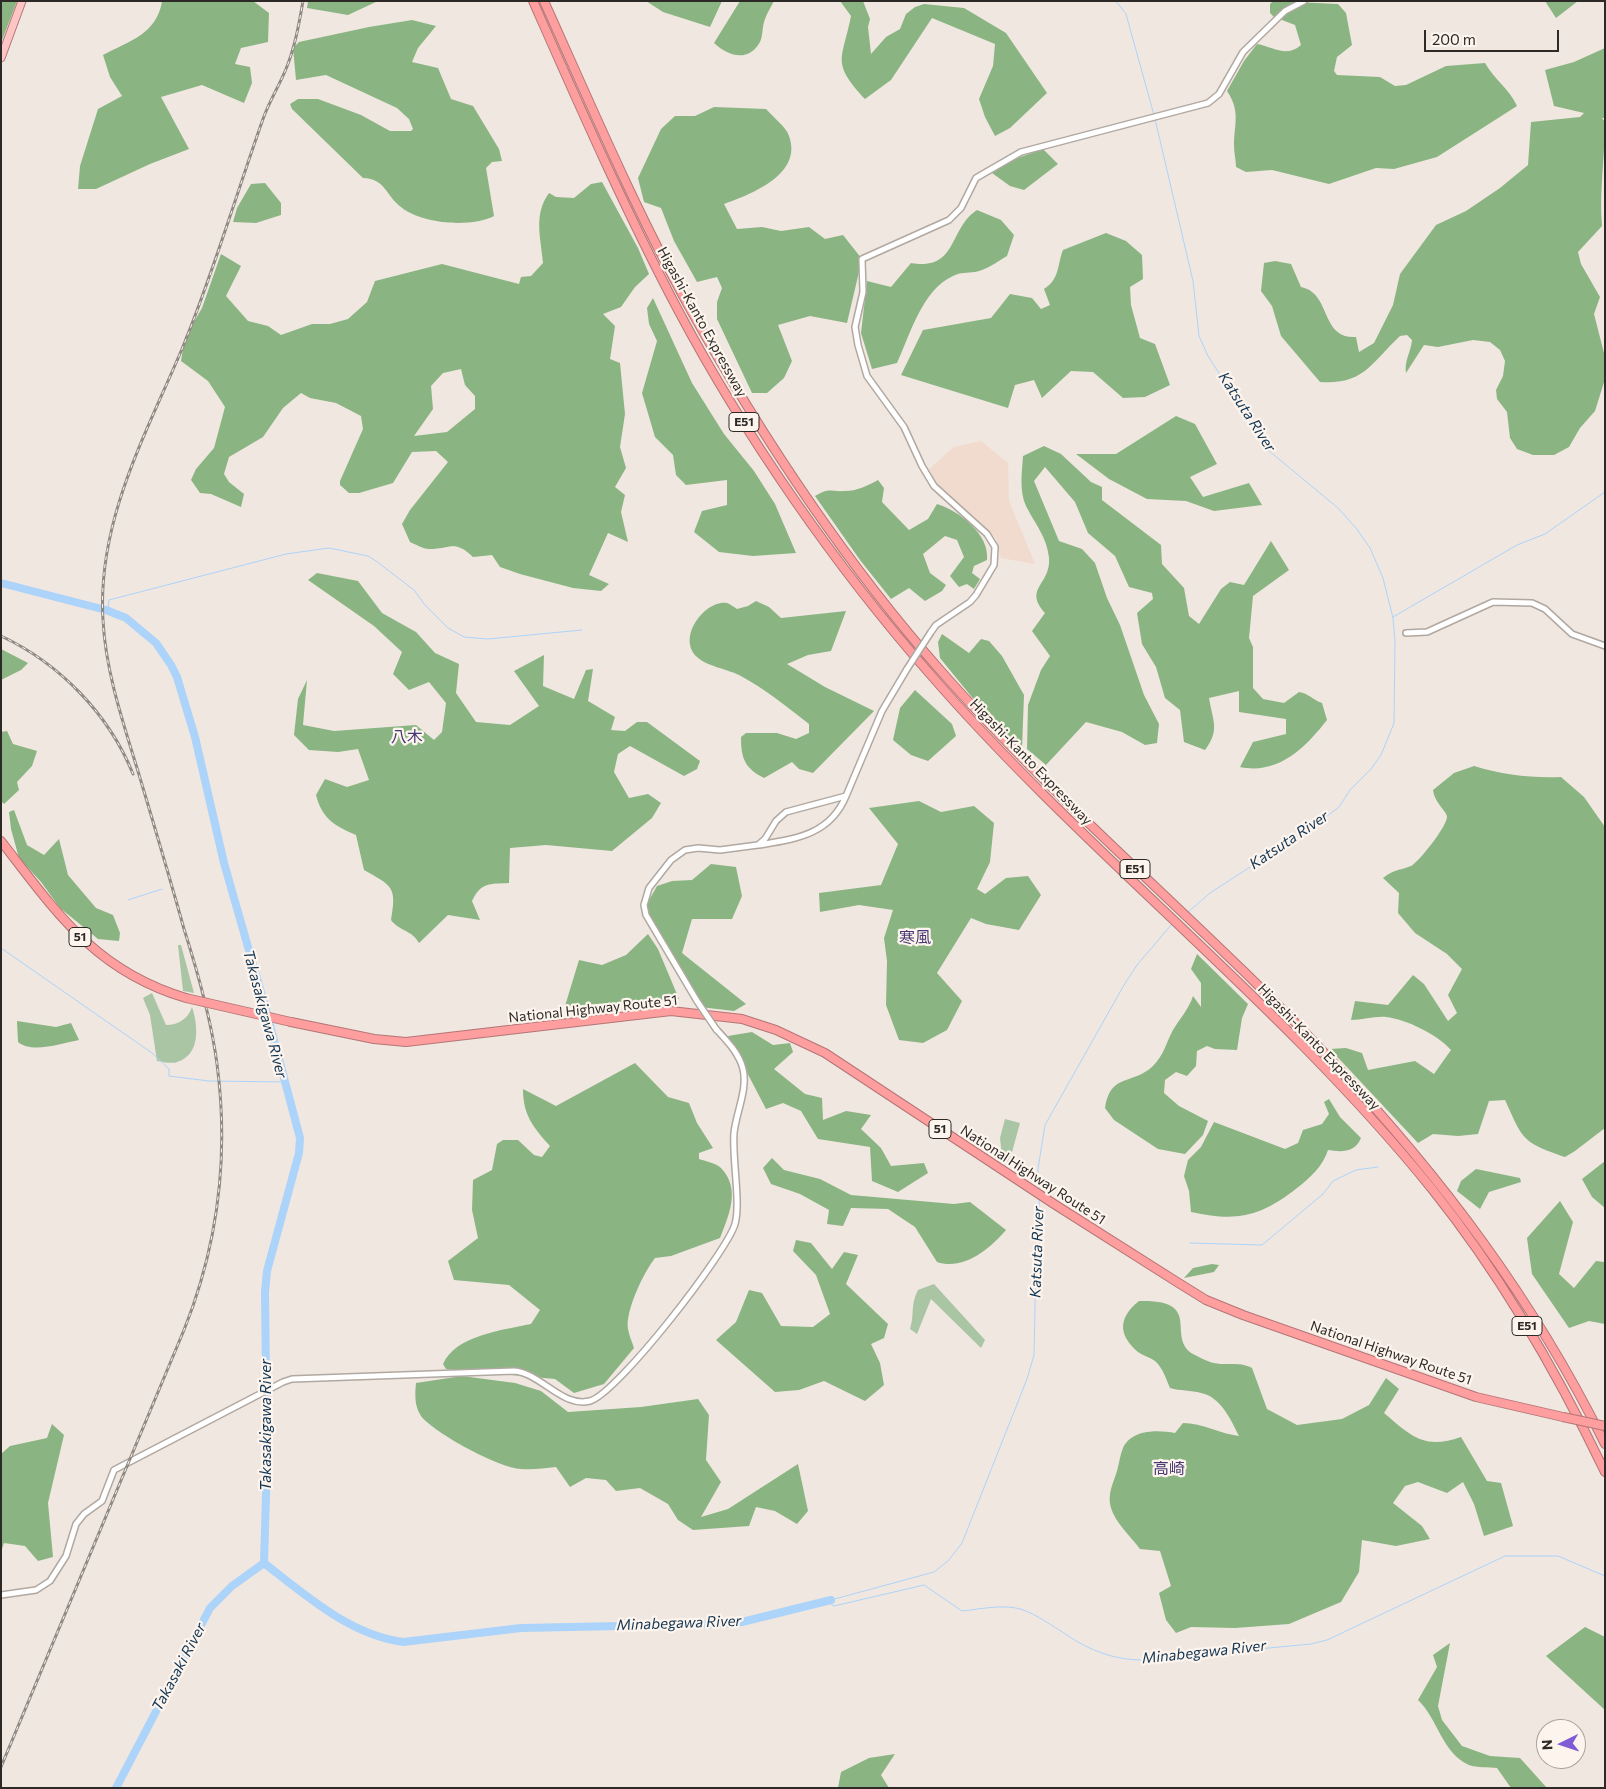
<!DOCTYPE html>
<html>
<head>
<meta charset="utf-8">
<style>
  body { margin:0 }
  #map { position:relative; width:1606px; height:1789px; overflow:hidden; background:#f0e7e0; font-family:Commissioner,sans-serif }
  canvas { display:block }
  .frame { position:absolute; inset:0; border:2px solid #2c2926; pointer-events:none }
  .north { position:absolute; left:1536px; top:1719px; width:50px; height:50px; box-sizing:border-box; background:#fdf5ed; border:1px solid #a9a39d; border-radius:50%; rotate:266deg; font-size:14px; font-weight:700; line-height:20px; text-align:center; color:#2c2926 }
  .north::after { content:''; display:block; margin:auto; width:18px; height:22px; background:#7f5cd6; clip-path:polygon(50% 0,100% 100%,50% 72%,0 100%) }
  .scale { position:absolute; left:1424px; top:30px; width:135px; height:22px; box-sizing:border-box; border:2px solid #2c2926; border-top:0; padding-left:6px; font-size:15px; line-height:18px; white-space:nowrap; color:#2c2926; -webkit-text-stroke:4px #fdf5ed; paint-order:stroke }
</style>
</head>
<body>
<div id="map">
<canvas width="1606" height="1789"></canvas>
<div class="frame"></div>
<div class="north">N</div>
<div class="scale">200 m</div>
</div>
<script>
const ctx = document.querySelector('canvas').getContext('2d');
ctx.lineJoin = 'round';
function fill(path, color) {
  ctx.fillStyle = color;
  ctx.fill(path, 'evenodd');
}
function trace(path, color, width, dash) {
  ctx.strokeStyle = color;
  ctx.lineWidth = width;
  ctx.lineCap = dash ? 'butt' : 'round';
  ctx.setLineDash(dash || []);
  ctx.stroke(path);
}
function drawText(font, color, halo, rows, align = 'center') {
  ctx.font = font + ' Commissioner,"Noto Sans JP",sans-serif';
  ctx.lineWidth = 4.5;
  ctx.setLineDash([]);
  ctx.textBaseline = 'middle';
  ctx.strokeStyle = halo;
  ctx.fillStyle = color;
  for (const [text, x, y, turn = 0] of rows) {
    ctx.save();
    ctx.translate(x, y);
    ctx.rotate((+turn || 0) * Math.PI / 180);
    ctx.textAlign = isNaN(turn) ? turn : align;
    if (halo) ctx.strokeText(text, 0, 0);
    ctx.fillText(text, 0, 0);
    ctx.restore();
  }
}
const education = new Path2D(`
  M981 441 1008 463 1009 501 1035 564 1001 558 996 538 938 485 929 469 954 447Z`);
const green = new Path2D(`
  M178 945H181L194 993 183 991Z
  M152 993 166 1025C178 1025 188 1019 192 1007 198 1025 201 1055 177 1062 172 1064 163 1062 157 1061L150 1015 143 998Z
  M1005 1119 1020 1123 1009 1163 999 1156 1002 1155 1000 1138Z
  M934 1284 985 1340 981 1348 931 1299 917 1334 910 1329C915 1313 910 1306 918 1290Z`);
const forest = new Path2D(`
  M1 1H17L1 43Z
  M162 1H253L269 13 268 42 241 48 235 64 250 67 252 83 244 103 202 85 161 97 189 149 150 164 96 189H78L80 166 98 109 122 96 110 77 103 55C129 41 157 34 162 1Z
  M308 1H378L348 15 307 8Z
  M646 1H722L710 27 663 12Z
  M740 1H774C771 7 767 13 765 19 762 26 763 36 760 42 748 63 728 56 714 43Z
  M840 1H863L870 19 868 27 871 54 886 37 900 29 906 14 915 7 924 4 964 8 1006 33 1047 93 1010 128 995 136 985 117 979 99 993 66 995 44 932 18 891 80 865 99C831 62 842 61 851 16Z
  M1273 1 1338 4 1346 13 1352 45 1337 57 1334 71 1337 75 1380 77 1395 86 1406 85 1446 66 1485 63C1494 79 1510 90 1517 106L1437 157 1394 169 1376 168 1329 184 1272 170 1246 172 1236 167C1236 160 1234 153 1234 146 1234 124 1241 112 1227 91L1244 61 1257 44C1274 47 1286 58 1301 45L1295 25 1274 17 1270 13V4Z
  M1545 1H1578L1556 18Z
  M412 20 436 26 418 48 412 62 438 68 451 99 473 106 499 149 502 161 492 162 486 168 494 216C471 228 421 224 401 207 385 195 386 179 363 178L292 109 290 104 298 99H318L361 115 390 131H411L413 129 409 119 397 108 326 75 296 80 293 48 299 42 369 27Z
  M1605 48V118H1602L1605 122C1605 157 1599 191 1602 226L1578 252 1581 264 1600 297 1594 314 1604 353 1605 379 1595 411 1580 428 1569 447 1554 455H1533L1517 449 1510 438 1507 412 1497 399 1496 390 1503 376 1505 361 1500 350 1490 342 1473 340 1438 347 1424 345 1406 373C1404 361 1411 352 1412 340L1407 335 1400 336C1371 363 1364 385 1320 382L1281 336 1272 306 1261 291 1264 263 1275 261 1291 264 1301 287C1304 288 1309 289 1312 292 1329 305 1325 339 1356 337L1359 352 1374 343 1393 305 1400 274 1436 225 1466 211 1500 188 1528 165 1531 122 1580 117 1584 113 1554 106 1545 70 1574 62Z
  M714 107 766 109C773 117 786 127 789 136 803 174 752 194 724 204L737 229 762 227 781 231 809 227 825 239 843 235 862 259 847 323 810 316 778 325 792 361 784 378 767 393H752L717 319V302L722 288 717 277 697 282 674 241 661 208 644 202 638 178 661 129 675 116H695Z
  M1043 149 1058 164 1024 190 1010 186 992 173 1009 161Z
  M602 182 638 248 649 274 635 287 621 307 603 314 615 326 610 359 620 363 625 414 620 447 626 468 615 487 625 495 621 512 628 542 608 533 589 575 609 584 601 591 573 588 520 574 500 567 492 555 473 557C454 539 451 549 429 549 423 549 415 544 410 542L402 524 410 510 448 462 436 451 412 452 393 483 359 493H349L340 485V481L363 429 361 416 336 403 310 398 301 393 283 408 263 437 229 457 224 474 229 482 244 494 241 507 211 494 200 493 191 480 196 469 214 448 225 407 208 381 181 361 185 337 202 308 221 254 241 266 226 296 248 321 268 326 281 335 312 324H330L348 319 367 302 375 281 442 264 519 284 521 277 531 276 543 263C541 238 533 215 549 193L556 197 574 198 591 184ZM461 369 465 385 475 396V409L447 432 414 436 433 409 431 386 443 373Z
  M265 183 281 203V215L256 223 233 222 237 208 251 184Z
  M977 210 1001 220 1014 235 1007 256C997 262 986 270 975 272 967 273 961 272 953 276 922 290 910 335 897 363L872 369 861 333 867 281 891 287 911 263C958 271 948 229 977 210Z
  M1106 233 1126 241 1142 255 1143 279 1130 287 1131 305 1140 338 1155 344 1170 385 1145 397 1123 398 1093 372 1071 371 1042 398 1034 380 1015 385 1008 408 901 375 923 330 991 318 1010 294 1032 298 1041 309 1050 305 1044 289C1060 279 1057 265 1063 250Z
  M653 298 692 383 724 434 754 471 775 504 796 553 753 556 719 552 694 532 702 511 727 505V480L686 485 676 475 673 455 655 437 642 393 657 341 649 324 647 308Z
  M1176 416 1195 424 1217 464 1190 477 1203 497 1249 483 1262 505 1214 511 1186 501 1147 499 1109 479 1076 454H1116Z
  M1044 446 1061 454 1091 482 1102 487V500L1161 545 1162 564 1184 588 1189 616 1199 624 1221 589 1230 582 1244 585 1271 541 1289 570 1253 596 1249 638 1253 647V688L1263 699 1284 703 1299 692C1308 693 1313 700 1322 703L1327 720C1305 748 1278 775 1240 767L1253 742 1286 734V719L1239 712V691L1209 698C1213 722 1220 730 1205 750L1184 742 1180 710 1165 698 1156 667 1142 644 1137 613 1153 599 1152 593 1129 587 1115 556 1088 533 1075 502 1045 467 1034 481 1059 541 1082 549 1095 563 1107 598 1120 625 1144 695 1159 724 1157 743 1145 745 1122 732 1086 722 1046 765 1027 749 1028 705 1041 670 1050 656 1032 631 1045 613C1023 588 1051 585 1049 558 1047 537 1035 524 1026 506 1019 491 1022 472 1023 456Z
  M878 480 884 488 882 502 909 530 928 519 937 504C959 511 990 534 987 560L974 566 972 573 980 579 974 589 967 584 959 587 950 576 964 557 957 540 945 536 923 554 930 573 946 585 942 591 925 601 909 588 891 599 860 560 815 496C831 487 828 492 845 491 857 491 867 486 878 480Z
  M317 573 358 581 382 613 416 632 435 653 459 664 456 693 476 722 510 725 539 706 514 671 544 655 543 686 574 699 586 670 593 669 588 701 615 717 611 730 625 731 637 722H647L700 761 697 769 684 776 630 746 618 754 614 772 629 798 648 794 661 803 652 818 612 851 546 845 510 848 509 883C490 884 481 882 472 901L480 920 448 915 419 943C412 930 399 931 391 920 397 886 392 886 364 870L356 835C335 826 322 819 316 795L325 779 347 787 369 780 358 749 338 752 309 750 294 735 298 699 307 680 303 725 334 731 416 725 434 740 442 732 446 703 429 682 409 690 393 674 402 652 374 626 308 580Z
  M756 601 769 607 781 618 846 611 831 651 808 655 787 664 825 687 874 711 813 773 799 769 792 762 764 778C744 768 741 757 741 737L746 733H777L796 739 809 733V724C787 707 764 688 739 675 727 669 706 666 697 657 676 637 706 599 727 603 730 604 734 607 737 609L748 606Z
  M942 634 969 653 981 639 989 641 1002 656 1024 695 1022 749 984 712 940 658 938 642Z
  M1 649 28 663 21 670 1 680Z
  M915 690 952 724 956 736 928 761 911 755 893 740 900 708Z
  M7 731 13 744 37 751 32 766 17 782 19 790 4 804 1 801V732Z
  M1474 766C1503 775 1530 778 1561 777L1584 797 1605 827V1128L1575 1151 1565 1157C1521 1142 1523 1139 1505 1100L1489 1101 1478 1134 1458 1136 1433 1134 1418 1143 1330 1049 1346 1048 1362 1053 1368 1070 1415 1061 1434 1074 1451 1050C1438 1035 1406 1019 1386 1017 1375 1016 1363 1020 1351 1020L1355 1001 1388 1005 1413 975 1424 984 1448 1021 1457 1013 1448 995 1462 969 1447 954 1415 933 1398 913 1399 893 1383 878C1395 869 1398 871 1411 866 1419 862 1447 826 1447 817 1447 811 1435 804 1433 790L1454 773Z
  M919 801 941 812 974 806 994 823 990 862 977 889 985 894 1006 878 1028 876 1041 895 1019 930 986 924 971 918 937 973 962 1001 947 1030 923 1043 899 1040 886 1005 887 961 884 938 893 910 859 905 820 912 819 893 881 885 898 844 869 808Z
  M14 810 27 845 44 855 59 839 68 875 96 908 113 915 120 933 119 941 98 939 60 908 41 882 19 858 11 829 9 812Z
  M711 864 736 867 742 896 732 919H692L682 953 746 1004 734 1011 700 1007 644 909 657 886 672 881 692 880Z
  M648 934 658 949 679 999 565 1006 579 960 602 965 626 955Z
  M1197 954 1248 1004 1242 1018 1237 1050 1215 1049 1207 1046 1197 1051 1196 1066 1187 1076 1176 1072 1165 1080 1164 1093 1179 1106 1208 1121 1203 1135 1185 1154 1158 1149 1114 1120 1105 1108C1110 1073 1133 1085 1153 1066 1164 1055 1166 1043 1173 1030 1180 1018 1189 1009 1193 996L1201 1007V983L1191 969Z
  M17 1021 56 1027 71 1023 79 1040C62 1043 32 1054 18 1042Z
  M752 1032 773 1045 790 1043 793 1052 774 1069 805 1094 822 1098 823 1120 846 1111 871 1115 861 1129 881 1148 891 1166 924 1163 928 1173 898 1192 872 1181 870 1147 818 1139 801 1111 783 1103 766 1109 728 1036Z
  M635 1063 668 1097 689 1103 697 1123 713 1148 699 1153V1159C705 1161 716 1163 721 1168 741 1189 729 1215 720 1238L671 1256 655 1258C644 1272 625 1311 628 1329 629 1335 632 1342 634 1348L604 1384 574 1393 555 1379 446 1369 443 1364C456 1335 503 1330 531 1324L540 1310 509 1285 454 1280 448 1261 478 1238 472 1210 473 1180 492 1170 497 1144 503 1140H518L534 1155 542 1157 550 1146C533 1127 523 1115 523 1089L556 1106Z
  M1329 1099 1340 1117 1361 1138C1355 1153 1341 1152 1328 1150 1323 1166 1310 1178 1297 1188 1260 1217 1237 1222 1191 1212L1189 1191 1184 1176 1188 1160 1201 1147 1214 1122 1285 1149 1298 1143 1303 1130 1322 1124 1329 1114 1324 1102Z
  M772 1158 784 1170 820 1179 851 1195 954 1204 970 1202 1006 1230C990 1249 963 1271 937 1262L915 1227 888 1209 851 1208 843 1226 827 1224 829 1210 800 1194 771 1184 763 1168Z
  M1605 1161V1208L1592 1197 1582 1179Z
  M1476 1169 1520 1178 1521 1182 1489 1192 1480 1209 1457 1191 1461 1181Z
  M1560 1201 1573 1222 1559 1274 1574 1288 1596 1261 1605 1262V1324L1589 1321 1569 1328 1532 1274 1527 1238Z
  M796 1240 811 1243 832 1269 844 1252 858 1255 846 1284 888 1324 884 1338 871 1344 880 1363 884 1385 865 1401 824 1381 799 1390 775 1392 716 1340 736 1322 749 1290 762 1293 781 1326 813 1327 830 1314 816 1275 793 1251Z
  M1212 1264 1219 1265 1214 1272 1184 1278 1193 1268Z
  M1139 1301C1205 1299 1165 1337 1193 1354 1199 1357 1208 1362 1214 1363 1228 1366 1239 1361 1252 1368L1267 1409 1297 1425 1342 1419 1369 1405 1386 1378 1399 1389 1384 1413C1411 1436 1424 1450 1461 1437L1487 1481 1501 1483 1513 1526 1484 1536 1474 1504 1463 1482 1447 1493 1418 1482 1405 1486 1393 1503 1422 1526 1430 1539 1396 1546 1362 1540 1359 1572 1341 1602 1289 1624 1235 1628 1191 1627 1176 1633 1166 1620 1159 1593 1171 1586 1160 1551 1140 1549C1131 1537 1115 1522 1111 1508 1107 1494 1113 1484 1117 1471 1119 1464 1120 1455 1123 1448 1132 1429 1158 1430 1175 1433L1183 1423C1202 1423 1221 1434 1239 1436 1231 1420 1221 1397 1201 1393 1191 1390 1180 1391 1170 1388 1166 1379 1163 1368 1155 1361 1150 1357 1143 1356 1138 1352 1117 1334 1119 1317 1139 1301Z
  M462 1376 515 1383 541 1391 568 1412 641 1407 698 1399 709 1415 706 1460 721 1482 701 1517 728 1509 798 1464 808 1511 797 1524 775 1511 756 1507 749 1526 693 1530 678 1520 668 1504 640 1488 616 1491 606 1480 586 1478 570 1487 556 1467C544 1468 533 1470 521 1469 499 1468 434 1433 421 1416 414 1406 415 1393 416 1383Z
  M52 1424 64 1435 48 1503 53 1557 38 1561 25 1546 4 1543 1 1552V1454L10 1446 47 1438Z
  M1585 1627 1605 1637V1710L1546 1656Z
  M1450 1643 1438 1706 1442 1720 1462 1746 1490 1756 1520 1758 1547 1788H1511L1497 1768C1489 1767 1477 1768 1469 1765 1442 1753 1438 1719 1418 1700L1437 1667 1433 1655Z
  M895 1754 881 1775 889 1788H838L841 1772 869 1758Z`);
const stream = new Path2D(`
  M1116 1 1126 14 1154 115
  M1155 119 1193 281 1199 336 1208 356 1268 450 1338 508 1356 528 1370 548 1383 578 1393 618 1395 642 1394 723 1381 755 1371 769 1350 790 1339 807 1318 823 1210 893 1187 913
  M108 610 109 600 286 554 329 548 368 556 376 561 414 590 425 605 448 628 464 637 488 639 582 630
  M1393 617 1517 545 1545 534 1605 492
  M128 900 162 889
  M1 948 152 1053 169 1069V1076L209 1081 286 1082
  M1039 1189 1038 1169 1045 1125 1124 985 1137 965 1172 924
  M1039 1198 1041 1234 1036 1262 1034 1355 1027 1379 962 1543 948 1561 934 1572 831 1600 832 1605 834 1606 924 1585 962 1611C980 1609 999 1605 1016 1608 1032 1611 1047 1623 1061 1631 1086 1649 1112 1660 1143 1660L1311 1644 1327 1640 1505 1556H1558L1605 1576
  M1190 1243 1262 1245 1323 1194 1333 1181 1356 1170 1378 1167`);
const river = new Path2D(`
  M1 583 106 610 126 618 156 643 171 665 177 677 195 737 224 863 266 1010 300 1138 299 1153 267 1271 265 1292 267 1462 264 1563 232 1586 210 1608 116 1788
  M264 1563C305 1595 350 1635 403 1642L521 1628 720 1624 742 1622 831 1600`);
const minor = new Path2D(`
  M931 632 936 625 970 602 976 595 994 565 995 547 987 534 934 486 922 466 904 427 867 376 858 345 855 327 863 292 862 259 949 220 961 208 976 178 1021 152 1208 103 1219 94 1243 52 1285 11 1304 1
  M1406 633 1427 632 1493 602 1532 603 1545 609 1572 634 1605 646
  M759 845C795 839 830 835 846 796
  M697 1001 646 915 644 905 649 888 671 860 685 850 698 848 720 850 758 845 765 839 776 821 786 812 846 796 882 711 907 669
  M1 1595 36 1590 50 1581 66 1556 76 1524 84 1514 102 1501 114 1470 283 1382 292 1379 514 1371C541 1373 562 1408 590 1401 617 1394 727 1252 735 1224 741 1203 732 1158 734 1133 736 1113 748 1089 743 1069 739 1053 727 1041 716 1029`);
const major = new Path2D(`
  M1 58 22 1`);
const highway = new Path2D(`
  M533 1C579 105 625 210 678 310 745 436 836 567 930 674 1087 855 1281 1002 1432 1189 1501 1275 1557 1372 1605 1472
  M544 1C590 103 634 207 688 305 760 434 842 559 940 670 1062 809 1206 926 1332 1061 1442 1178 1534 1300 1605 1444
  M1 841C56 912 95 971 186 998
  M291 1022 374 1039 406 1042 671 1011 742 1019 776 1030 825 1053 1054 1204 1177 1282 1206 1300 1243 1315 1476 1397 1563 1417`);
const rail = new Path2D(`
  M1 636C59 663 109 714 133 774
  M1 1767 184 1330C218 1245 229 1155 217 1064 211 1018 198 973 184 929 171 882 157 835 143 788 127 733 106 678 103 620 97 522 145 436 182 349 213 274 236 195 263 119 269 102 279 86 286 69 295 47 299 24 303 1`);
const minorBridge = new Path2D(`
  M907 669 931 632
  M697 1001 716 1029`);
const highwayBridge = new Path2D(`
  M186 998 291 1022
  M1563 1417 1605 1426`);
const shields = [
  [744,422,30],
  [1135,869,30],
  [80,937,22],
  [940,1129,22],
  [1527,1326,30]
];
const shieldNames = [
  ["E51",744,422],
  ["E51",1135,869],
  ["51",80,937],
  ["51",940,1129],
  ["E51",1527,1326]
];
const streetNames = [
  ["Higashi-Kanto Expressway",702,322,61],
  ["Higashi-Kanto Expressway",1031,762,46],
  ["National Highway Route 51",593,1009,-6],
  ["Higashi-Kanto Expressway",1319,1047,46],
  ["National Highway Route 51",1033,1175,33],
  ["National Highway Route 51",1391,1353,19]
];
const waterNames = [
  ["Katsuta River",1247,412,57],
  ["Katsuta River",1289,840,-34],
  ["Takasakigawa River",265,1014,75],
  ["Katsuta River",1037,1252,-88],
  ["Takasakigawa River",266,1425,-90],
  ["Minabegawa River",679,1623,-2],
  ["Minabegawa River",1204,1652,-6],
  ["Takasaki River",179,1667,-62]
];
const quarterNames = [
  ["八木",407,737],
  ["寒風",915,938],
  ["高崎",1169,1469]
];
fill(education, '#f1dace');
fill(green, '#a9c5a4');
fill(forest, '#8ab582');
trace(stream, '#acd3f9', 1);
trace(river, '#acd3f9', 8);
trace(minor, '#b0a8a1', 8);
trace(major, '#b47575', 9);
trace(highway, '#b47575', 10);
trace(minor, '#fff', 5);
trace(major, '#fec5c5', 7);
trace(highway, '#fe9e9f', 8);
trace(rail, '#908a85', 3);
trace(rail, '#fdf5ed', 1, [4]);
trace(minorBridge, '#b0a8a1', 8, []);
trace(highwayBridge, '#b47575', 10, []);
trace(minorBridge, '#fff', 5);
trace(highwayBridge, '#fe9e9f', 8);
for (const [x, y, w] of shields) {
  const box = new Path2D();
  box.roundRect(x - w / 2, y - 9.5, w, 19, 4);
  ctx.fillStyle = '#fdf5ed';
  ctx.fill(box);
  trace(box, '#2c2926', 1);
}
drawText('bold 12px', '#2c2926', null, shieldNames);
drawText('14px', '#2c2926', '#fdf5ed', streetNames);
drawText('italic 15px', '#123554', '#fdf5ed', waterNames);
drawText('16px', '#483875', '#fdf5ed', quarterNames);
</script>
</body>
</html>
